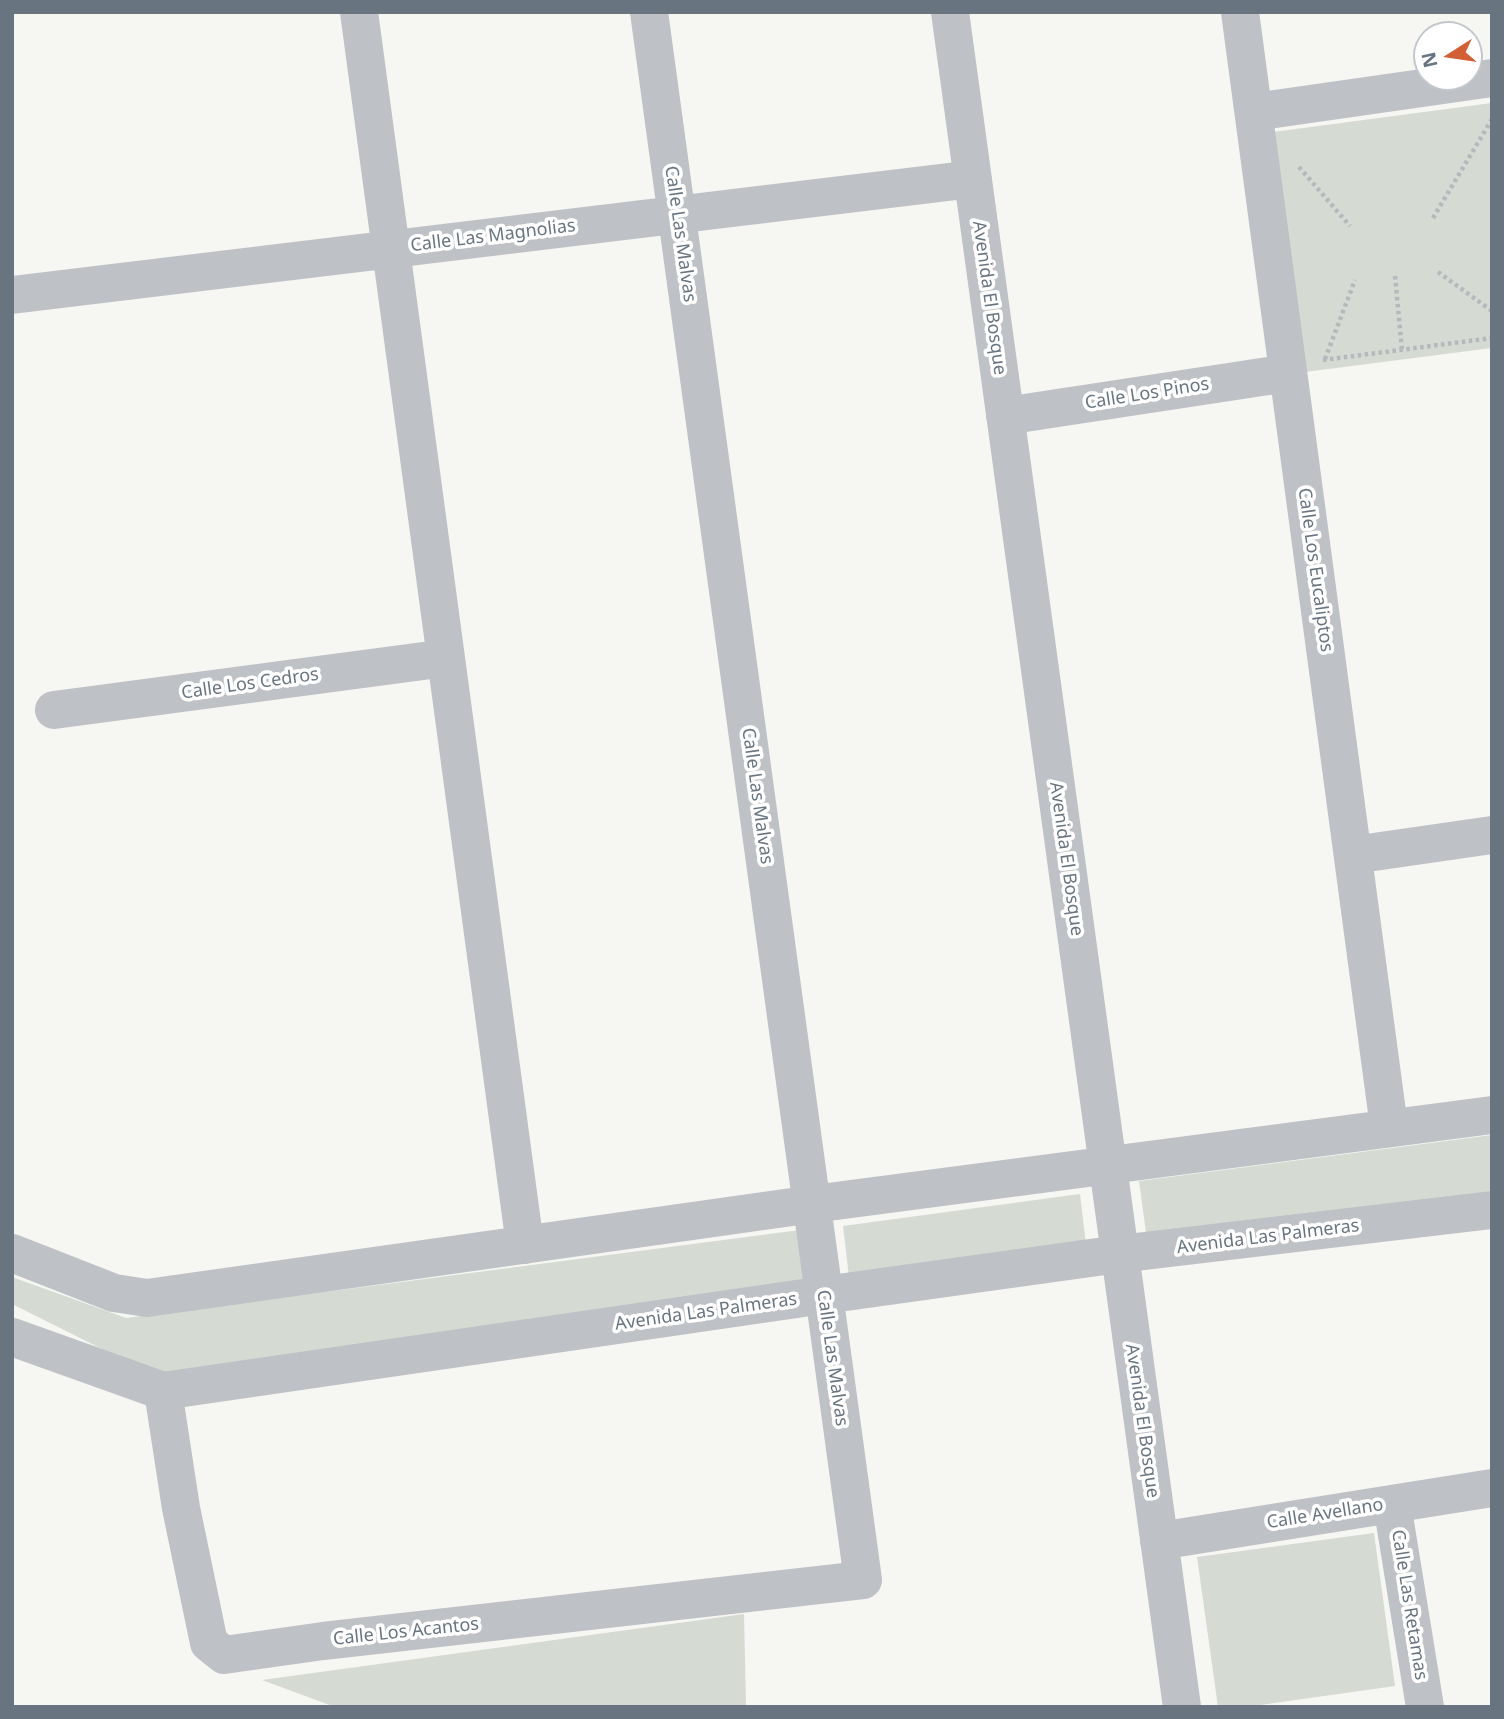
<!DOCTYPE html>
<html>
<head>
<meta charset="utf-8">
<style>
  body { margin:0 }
  #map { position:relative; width:1504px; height:1719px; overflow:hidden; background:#f6f6f3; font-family:"Noto Sans",sans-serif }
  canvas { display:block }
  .frame { position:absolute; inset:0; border:14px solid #687581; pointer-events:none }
  .north { position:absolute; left:1413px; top:21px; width:70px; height:70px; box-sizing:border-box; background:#fff; border:2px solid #c3c8cd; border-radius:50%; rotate:258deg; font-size:19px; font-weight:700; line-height:28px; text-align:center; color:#687581 }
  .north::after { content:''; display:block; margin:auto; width:24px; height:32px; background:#d35f36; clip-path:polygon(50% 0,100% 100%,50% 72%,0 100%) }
</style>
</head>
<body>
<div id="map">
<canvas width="1504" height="1719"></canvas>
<div class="frame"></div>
<div class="north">N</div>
</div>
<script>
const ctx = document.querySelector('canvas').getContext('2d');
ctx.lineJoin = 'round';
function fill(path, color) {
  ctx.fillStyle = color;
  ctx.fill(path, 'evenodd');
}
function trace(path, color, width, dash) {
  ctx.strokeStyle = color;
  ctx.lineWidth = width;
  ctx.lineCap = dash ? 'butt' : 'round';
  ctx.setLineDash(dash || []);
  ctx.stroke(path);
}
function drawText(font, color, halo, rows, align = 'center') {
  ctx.font = font + ' "Noto Sans",sans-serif';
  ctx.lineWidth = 7;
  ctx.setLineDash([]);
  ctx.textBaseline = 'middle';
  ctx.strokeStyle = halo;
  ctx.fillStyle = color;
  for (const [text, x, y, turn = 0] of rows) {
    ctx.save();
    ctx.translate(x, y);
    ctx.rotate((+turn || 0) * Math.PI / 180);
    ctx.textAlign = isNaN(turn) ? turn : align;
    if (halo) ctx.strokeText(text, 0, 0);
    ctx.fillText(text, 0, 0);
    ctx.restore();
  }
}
const green = new Path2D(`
  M1492 103V348L1305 372 1273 132Z
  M1492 1135V1195L1147 1240 1139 1181Z
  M1080 1194 1086 1245 849 1277 843 1226Z
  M800 1230 807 1282 156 1376 12 1304V1277L126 1318Z
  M1374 1533 1395 1686 1246 1707H1218L1197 1557Z
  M744 1614 746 1707H335L262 1680Z`);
const path = new Path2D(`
  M1299 167 1350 226
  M1433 218 1492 119
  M1438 272 1492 311
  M1395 276 1402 350
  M1325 359 1355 280
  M1323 360 1492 338`);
const minor = new Path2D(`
  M359 12 525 1245
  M950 12 1182 1707
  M1240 12 1389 1127
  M1254 112 1492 78
  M12 295 973 179
  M1005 416 1288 373
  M54 710 446 658
  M1353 855 1492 835
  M12 1253 114 1293 147 1298 813 1204 1492 1115
  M12 1337 163 1391 824 1295 1119 1254 1492 1210
  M163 1391 181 1508 209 1643 224 1655 323 1641 863 1580 649 12
  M1392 1504 1425 1707
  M1159 1541 1492 1488`);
const streetNames = [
  ["Calle Las Malvas",680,234,82],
  ["Calle Las Magnolias",493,236,-7],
  ["Avenida El Bosque",989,298,82],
  ["Calle Los Pinos",1147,394,-9],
  ["Calle Los Eucaliptos",1315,570,82],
  ["Calle Los Cedros",250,684,-8],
  ["Calle Las Malvas",757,796,82],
  ["Avenida El Bosque",1066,859,82],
  ["Avenida Las Palmeras",1268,1237,-7],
  ["Avenida Las Palmeras",706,1312,-8],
  ["Calle Las Malvas",832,1358,82],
  ["Avenida El Bosque",1142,1421,82],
  ["Calle Avellano",1325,1514,-9],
  ["Calle Las Retamas",1409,1605,81],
  ["Calle Los Acantos",406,1632,-6]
];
fill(green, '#d5dad3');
trace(path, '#b6b9bc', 4.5, [3.5, 3.5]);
trace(minor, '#bec1c5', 38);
drawText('18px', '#687581', '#fff', streetNames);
</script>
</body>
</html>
